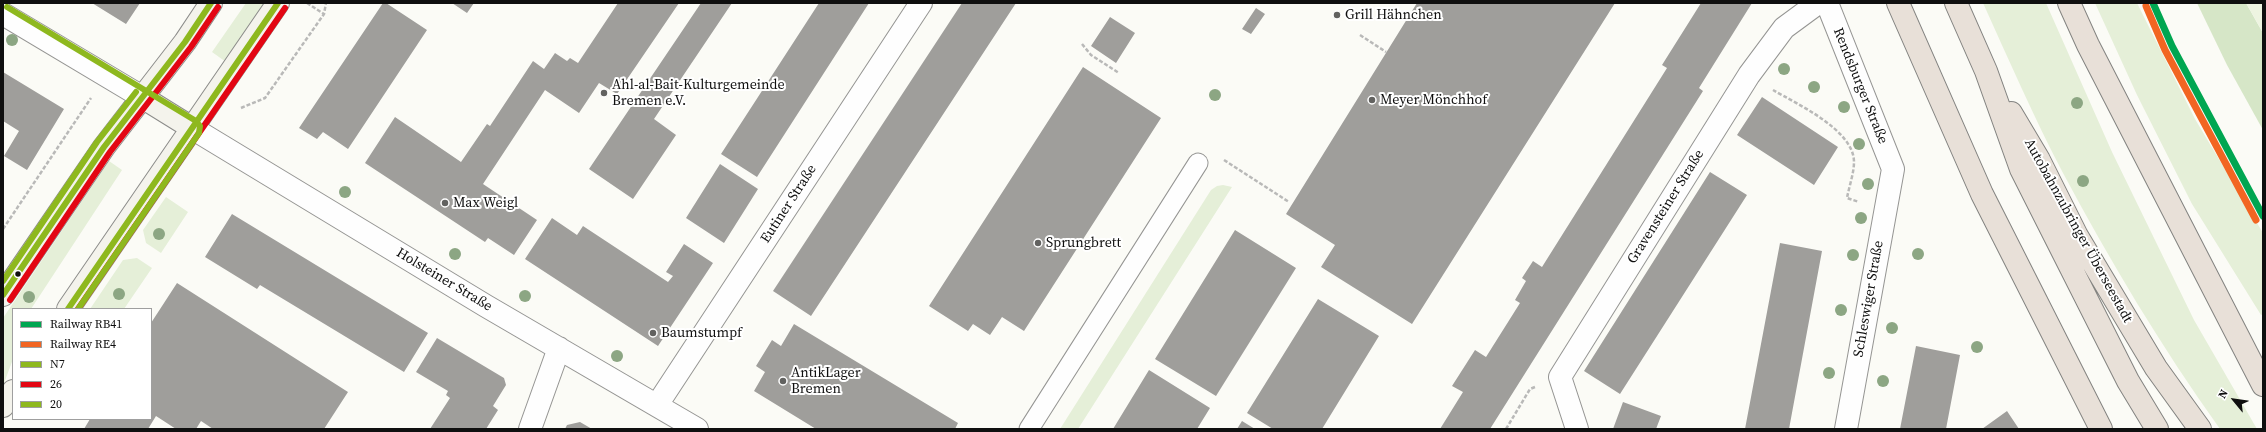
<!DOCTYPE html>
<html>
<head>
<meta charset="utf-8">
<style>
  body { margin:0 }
  #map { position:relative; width:2266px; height:432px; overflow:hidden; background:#fbfbf6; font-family:"Source Serif 4",serif }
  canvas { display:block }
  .frame { position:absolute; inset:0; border:4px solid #0f0f0f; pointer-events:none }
  .legend { position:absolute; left:12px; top:308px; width:140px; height:112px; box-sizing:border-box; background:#fff; border:1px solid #9f9f9f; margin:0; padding:5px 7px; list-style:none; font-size:12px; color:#0f0f0f }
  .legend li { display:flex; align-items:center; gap:8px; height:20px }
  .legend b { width:20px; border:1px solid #9f9f9f }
  .north { position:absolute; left:2214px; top:380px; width:40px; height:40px; -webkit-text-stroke:3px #fff; paint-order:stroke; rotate:299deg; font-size:11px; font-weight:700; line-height:16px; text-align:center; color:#0f0f0f }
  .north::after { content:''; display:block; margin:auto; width:14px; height:18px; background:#0f0f0f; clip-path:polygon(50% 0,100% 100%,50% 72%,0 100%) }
</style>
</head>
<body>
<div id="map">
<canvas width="2266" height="432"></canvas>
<div class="frame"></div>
<ul class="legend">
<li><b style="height:5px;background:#00a651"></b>Railway RB41</li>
<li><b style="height:5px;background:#f26522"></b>Railway RE4</li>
<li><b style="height:5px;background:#8eb81e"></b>N7</li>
<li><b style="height:5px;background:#e30613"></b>26</li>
<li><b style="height:5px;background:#8eb81e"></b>20</li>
</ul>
<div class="north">N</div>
</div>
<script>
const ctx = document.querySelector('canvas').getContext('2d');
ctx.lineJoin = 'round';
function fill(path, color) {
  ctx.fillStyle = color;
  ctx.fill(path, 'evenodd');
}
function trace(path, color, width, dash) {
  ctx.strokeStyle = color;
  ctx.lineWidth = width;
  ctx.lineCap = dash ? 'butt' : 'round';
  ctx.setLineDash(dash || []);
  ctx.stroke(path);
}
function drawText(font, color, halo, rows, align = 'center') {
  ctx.font = font + ' "Source Serif 4",serif';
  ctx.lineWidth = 4;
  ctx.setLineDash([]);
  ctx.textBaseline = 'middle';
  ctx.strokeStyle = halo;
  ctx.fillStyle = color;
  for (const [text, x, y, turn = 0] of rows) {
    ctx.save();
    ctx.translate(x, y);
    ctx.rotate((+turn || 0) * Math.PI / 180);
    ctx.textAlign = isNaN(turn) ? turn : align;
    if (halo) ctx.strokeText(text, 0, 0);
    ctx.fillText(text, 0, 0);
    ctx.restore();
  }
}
const green = new Path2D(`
  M246 3H267L226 62 212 52Z
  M1983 3H2046L2112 152 2194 320 2257 429H2220C2162 348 2110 261 2063 173 2034 118 2009 60 1983 3Z
  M2095 3H2137L2195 119 2263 233V314L2261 315 2192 204 2137 95Z
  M109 161 122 170 31 309H13V359L3 386V318Z
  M1223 185 1232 187 1078 429H1060L1211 190 1217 186Z
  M166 197 188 212 161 253 146 243 143 230Z
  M137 258 152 268 124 309H90L123 260Z`);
const forest = new Path2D(`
  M2197 3H2246L2263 33V130L2227 65Z`);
const pitch = new Path2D(`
  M2246 3H2263V33Z`);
const building = new Path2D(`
  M92 3H140L126 24Z
  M383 3H386L427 30 348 149 323 132 317 139 299 128Z
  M452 3H474L467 13Z
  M618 3H679L617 94 599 83 579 113 545 90 483 184 537 220 514 255 488 238 485 242 365 163 395 117 461 162 487 124 490 126 533 61 544 69 555 53 567 61 570 58 578 63Z
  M701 3H732L654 119 676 135 633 199 589 169Z
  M819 3H869L757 177 721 154Z
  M962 3H1016L811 316 773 291Z
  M1417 3H1615L1412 324 1321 267 1335 245 1286 214Z
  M1701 3H1752L1699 88 1703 91 1490 429H1440L1463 392 1452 386 1475 350 1486 357 1520 303 1515 300 1526 281 1522 278 1533 261 1542 267 1667 68 1662 65Z
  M1256 8 1265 14 1251 34 1242 29Z
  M1110 17 1135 33 1116 63 1091 46Z
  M1083 67 1161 118 1024 331 1002 317 990 335 973 324 968 331 929 306Z
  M3 72 64 109 27 170 4 156 19 131 3 121Z
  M1762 97 1838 147 1814 185 1737 135Z
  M720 164 758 189 724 243 686 218Z
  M1710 172 1747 195 1620 394 1584 371Z
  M232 214 428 333 404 372 260 285 257 289 205 257Z
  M552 218 577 235 583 226 668 282 673 276 666 272 684 244 713 263 658 346 525 259Z
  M1235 230 1296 268 1216 396 1155 359Z
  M1780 243 1822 251 1789 429H1745Z
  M177 283 348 392 324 429H213L201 421 196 429H176L156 416 148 429H84L90 419H151V323Z
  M1318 299 1379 336 1322 429H1273L1247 413Z
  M794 324 958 423 955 429H816L754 391 765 372 756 366 772 340 781 346Z
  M437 338 504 378 506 385 493 406 498 410 486 429H430L450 398 446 395 448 391 416 372Z
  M1916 346 1960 355 1946 429H1900Z
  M1149 370 1210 408 1197 429H1113Z
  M1623 402 1661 416 1656 429H1613Z
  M2007 411 2019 429H1982Z
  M1242 421 1255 429H1237Z
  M580 422 592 429H565L567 425Z`);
const path = new Path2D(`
  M307 3 324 14
  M1360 35 1386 52
  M1082 44 1091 55 1119 73
  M1773 90C1797 104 1854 130 1854 162 1854 173 1849 187 1847 198L1859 202
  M241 108 265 98 324 14 326 3
  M1224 160 1289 202
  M3 229 91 98
  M1506 429 1530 389 1535 387`);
const lane = new Path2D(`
  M1029 429 1198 163`);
const street = new Path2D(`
  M1827 3 1893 169 1846 429
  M3 14 142 97
  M192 128 486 306 697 429
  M657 405 921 3
  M530 429 559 348
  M1577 429 1560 377 1749 75 1784 28 1818 3`);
const secondary = new Path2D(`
  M142 97 192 128
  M3 295 104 147 185 42 211 3
  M68 309 278 3
  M3 406 13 391`);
const highway = new Path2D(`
  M1898 3 1982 194 2101 429
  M1956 3 1986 71 2021 169 2128 381 2157 429
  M2069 3 2088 45 2263 385
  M2011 113 2039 160 2077 236 2156 368 2200 429`);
const bus1 = new Path2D(`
  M3 295 104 147 185 42 211 3
  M68 309 278 3`);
const bus2 = new Path2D(`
  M10 300 110 152 191 47 218 7
  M78 309 285 8`);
const bus3 = new Path2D(`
  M7 7 196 121 200 126 199 133 78 309
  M3 281 97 142 136 92`);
const rail1 = new Path2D(`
  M2153 3 2172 46 2263 216`);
const rail2 = new Path2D(`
  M2146 6 2165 50 2256 220`);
const trees = [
  [12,40],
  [1784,69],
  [1814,87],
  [1215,95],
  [2077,103],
  [1844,107],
  [1859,144],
  [2083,181],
  [1868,184],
  [345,192],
  [1861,218],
  [159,234],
  [455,254],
  [1918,254],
  [1853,255],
  [119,294],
  [525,296],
  [29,297],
  [1841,310],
  [1892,328],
  [1977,347],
  [617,356],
  [1829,373],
  [1883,381]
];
const markers = [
  [1337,15,4,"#626260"],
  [604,93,4,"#626260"],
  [1372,100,4,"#626260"],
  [445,203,4,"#626260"],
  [1038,243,4,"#626260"],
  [18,274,3.5,"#0f0f0f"],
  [653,333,4,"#626260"],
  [783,381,4,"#626260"]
];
const poiNames = [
  ["Grill Hähnchen",1345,15],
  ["Ahl-al-Bait-Kulturgemeinde",612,85],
  ["Bremen e.V.",612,101],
  ["Meyer Mönchhof",1380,100],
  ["Max Weigl",453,203],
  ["Sprungbrett",1046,243],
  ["Baumstumpf",661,333],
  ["AntikLager",791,373],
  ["Bremen",791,389]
];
const streetNames = [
  ["Rendsburger Straße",1860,86,68],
  ["Eutiner Straße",789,204,-57],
  ["Gravensteiner Straße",1666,207,-58],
  ["Autobahnzubringer Überseestadt",2078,231,61],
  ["Holsteiner Straße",444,280,31],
  ["Schleswiger Straße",1869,299,-80]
];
fill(green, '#e5efd8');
fill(forest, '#d6e6c7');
fill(pitch, '#eef4e1');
fill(building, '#9f9e9b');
trace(lane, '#959593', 21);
trace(street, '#959593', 24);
trace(secondary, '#8c8c8a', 24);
trace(highway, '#838380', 24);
trace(path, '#b9b9b8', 2.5, [4, 2]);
trace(lane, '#fefefe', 19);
trace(street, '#fefefe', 22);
trace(secondary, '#f4f3ec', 22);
trace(highway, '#e8e0d8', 22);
trace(bus1, '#8eb81e', 6);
trace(bus2, '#e30613', 6);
trace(bus3, '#8eb81e', 6);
trace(rail1, '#00a651', 7);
trace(rail2, '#f26522', 7);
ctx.fillStyle = '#8ca683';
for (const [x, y] of trees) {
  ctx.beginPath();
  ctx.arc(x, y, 6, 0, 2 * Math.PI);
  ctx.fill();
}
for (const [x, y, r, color] of markers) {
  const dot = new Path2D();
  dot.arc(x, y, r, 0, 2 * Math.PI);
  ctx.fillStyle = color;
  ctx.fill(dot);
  trace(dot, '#fff', 1.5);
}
drawText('14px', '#0f0f0f', '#fff', poiNames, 'left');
drawText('14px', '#0f0f0f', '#fff', streetNames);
</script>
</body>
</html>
